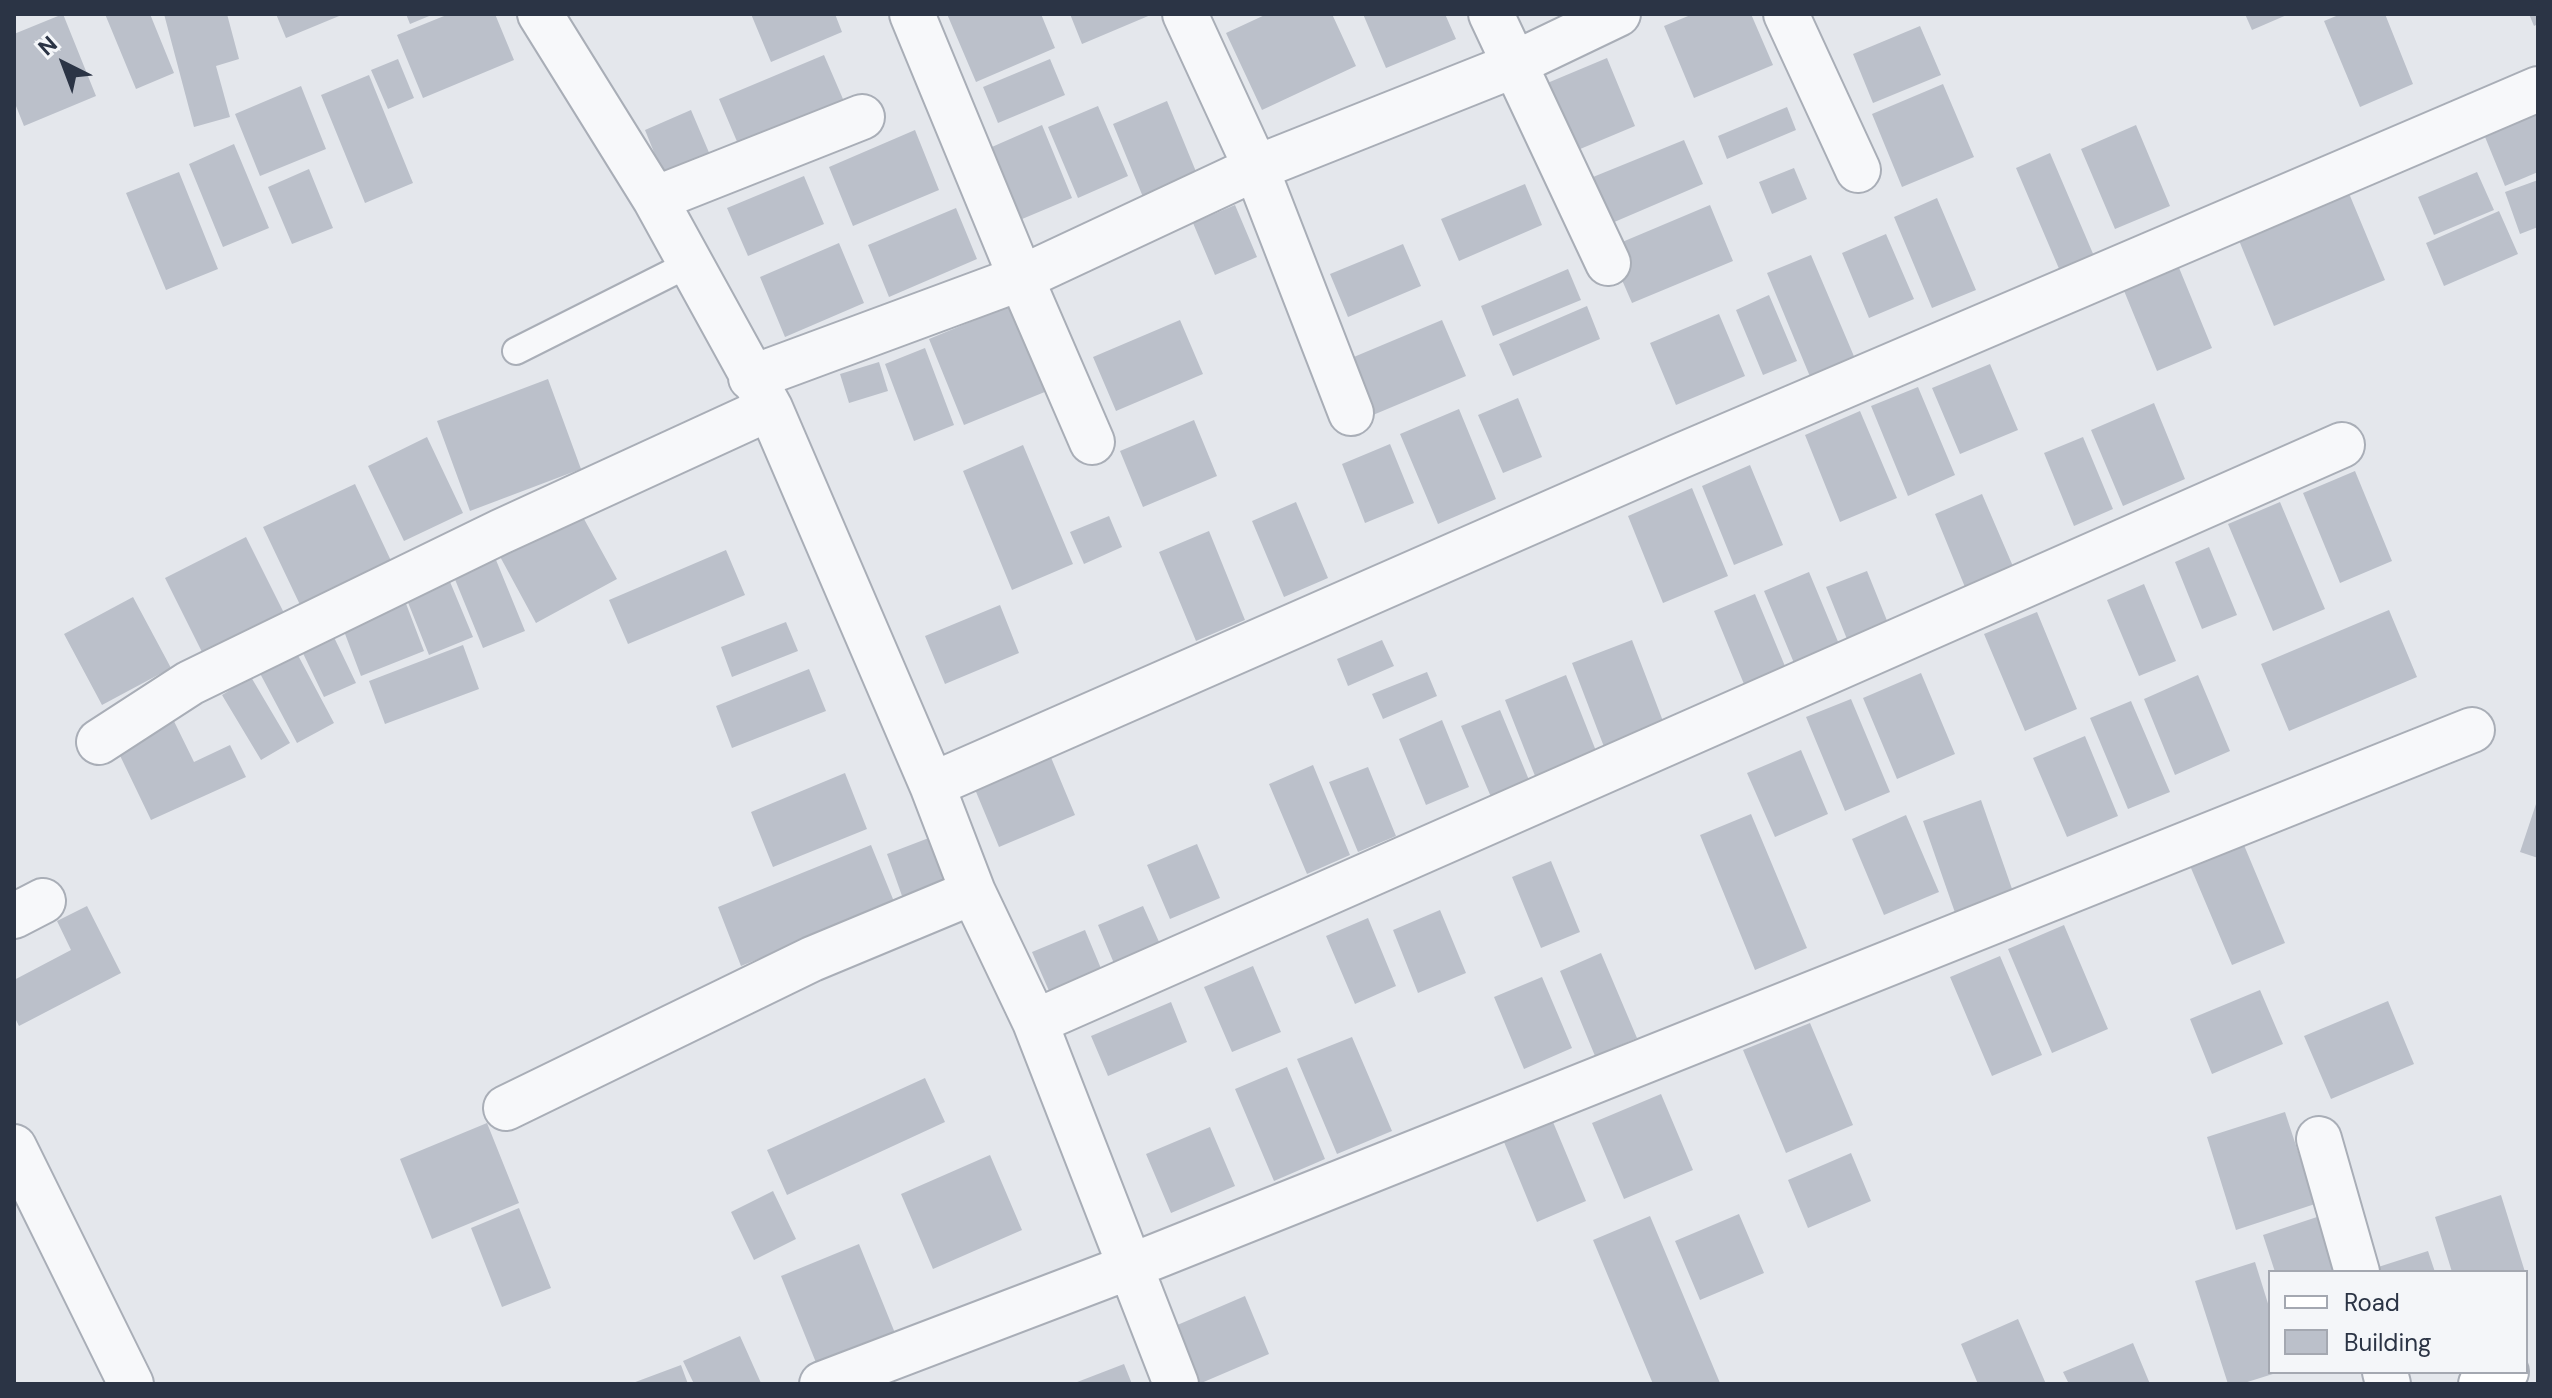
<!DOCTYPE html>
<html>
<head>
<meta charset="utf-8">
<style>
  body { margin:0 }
  #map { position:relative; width:2552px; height:1398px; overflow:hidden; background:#e4e7ec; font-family:"DM Sans",sans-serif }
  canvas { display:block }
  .frame { position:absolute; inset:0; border:16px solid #2b3445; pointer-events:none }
  .legend { position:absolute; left:2268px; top:1270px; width:260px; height:104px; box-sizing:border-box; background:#f4f6f9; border:2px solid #a4a8b1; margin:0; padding:10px 14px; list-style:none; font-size:24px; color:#2b3445 }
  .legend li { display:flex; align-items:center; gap:16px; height:40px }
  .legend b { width:40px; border:2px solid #a4a8b1 }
  .north { position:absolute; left:24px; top:24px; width:80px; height:80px; -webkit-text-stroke:6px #f4f6f9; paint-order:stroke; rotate:318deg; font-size:22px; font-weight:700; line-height:32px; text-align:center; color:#2b3445 }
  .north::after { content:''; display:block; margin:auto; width:28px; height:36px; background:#2b3445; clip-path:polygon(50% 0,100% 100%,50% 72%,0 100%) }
</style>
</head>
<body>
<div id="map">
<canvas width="2552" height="1398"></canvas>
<div class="frame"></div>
<ul class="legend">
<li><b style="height:10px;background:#fff"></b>Road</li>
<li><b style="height:22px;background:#bbc0ca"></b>Building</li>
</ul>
<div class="north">N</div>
</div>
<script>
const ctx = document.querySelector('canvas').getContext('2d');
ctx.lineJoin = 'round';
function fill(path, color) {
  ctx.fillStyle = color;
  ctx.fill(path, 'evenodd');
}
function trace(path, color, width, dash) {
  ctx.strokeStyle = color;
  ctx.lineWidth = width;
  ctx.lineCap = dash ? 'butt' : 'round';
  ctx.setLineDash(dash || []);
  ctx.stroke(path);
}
const building = new Path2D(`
  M63 14 96 96 24 126 14 101V34Z
  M105 14H150L174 73 136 89Z
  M164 14H227L239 59 216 66 230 117 194 127Z
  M276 14H344L286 38Z
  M406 14H434L410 24Z
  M449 14H495L514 60 423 98 397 35Z
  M751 14H835L842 32 771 62Z
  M947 14H1041L1055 48 976 82Z
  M1070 14H1153L1082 44Z
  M1267 14H1332L1356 66 1262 110 1226 33Z
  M1363 14H1445L1456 39 1386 68Z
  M1693 14H1751L1773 65 1694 98 1664 26Z
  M2245 14H2289L2252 30Z
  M2341 14H2385L2413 84 2360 107 2324 21Z
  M2529 14H2538V24L2534 26Z
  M1920 26 1941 75 1873 103 1853 54Z
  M824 55 846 106 741 151 719 99Z
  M1607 58 1635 126 1573 152 1545 84Z
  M398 59 414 98 388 109 371 70Z
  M1050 59 1065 95 998 123 983 87Z
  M369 75 413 183 365 203 321 95Z
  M1943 84 1974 157 1902 187 1872 114Z
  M301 86 326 149 260 176 235 114Z
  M1167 101 1197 174 1143 197 1113 124Z
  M1098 106 1128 176 1078 198 1048 127Z
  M1787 107 1796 130 1727 159 1718 136Z
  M2538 108V172L2505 186 2483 132Z
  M691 110 713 162 666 182 645 130Z
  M1042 125 1072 198 1015 222 985 150Z
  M2136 125 2170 206 2115 229 2081 149Z
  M915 130 939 190 853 226 829 167Z
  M1684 140 1703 184 1612 223 1593 177Z
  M234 144 269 228 223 247 189 164Z
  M2050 153 2094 256 2060 271 2016 168Z
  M1794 168 1807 199 1772 214 1759 182Z
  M309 169 333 228 292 244 268 187Z
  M179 172 218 269 166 290 126 193Z
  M2477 172 2494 210 2434 235 2418 197Z
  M804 176 824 224 748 256 727 208Z
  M2538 180V227L2520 234 2505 192Z
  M1525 184 1542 225 1459 261 1441 219Z
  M2348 191 2385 280 2274 326 2238 238Z
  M1937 198 1976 290 1932 308 1894 217Z
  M1235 205 1257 257 1215 275 1193 223Z
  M1710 205 1733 261 1632 303 1608 248Z
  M956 208 977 259 889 297 868 245Z
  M2499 211 2518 254 2444 286 2426 243Z
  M1886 234 1914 299 1869 318 1842 253Z
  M839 243 864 303 785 337 760 277Z
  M1403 244 1421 286 1348 317 1330 274Z
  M1811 255 1856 361 1811 379 1767 273Z
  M2175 258 2212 348 2157 371 2120 281Z
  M1568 269 1581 300 1493 336 1481 306Z
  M1769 295 1797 361 1763 375 1736 310Z
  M1016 303 1052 389 964 425 929 339Z
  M1587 306 1600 339 1513 376 1499 344Z
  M1719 314 1745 376 1676 405 1650 343Z
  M1180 320 1203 374 1116 411 1093 357Z
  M1442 320 1466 376 1373 415 1349 359Z
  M925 348 954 425 914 441 885 364Z
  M879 362 888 391 849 403 840 374Z
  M1990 364 2018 430 1960 454 1932 388Z
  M548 379 581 469 470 511 437 421Z
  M1918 387 1955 475 1908 496 1871 406Z
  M1518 398 1542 457 1503 473 1478 415Z
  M2154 403 2185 479 2123 506 2091 430Z
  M1459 409 1496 499 1438 524 1400 434Z
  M1860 411 1897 498 1840 522 1805 435Z
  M1194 420 1217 476 1143 507 1120 451Z
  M427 437 463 513 404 541 368 466Z
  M2083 437 2113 509 2074 526 2044 453Z
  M1390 444 1414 503 1365 523 1342 464Z
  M1023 445 1073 564 1012 590 963 471Z
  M1750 465 1783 545 1734 565 1702 486Z
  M2355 471 2392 561 2340 583 2303 493Z
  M355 484 393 565 302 609 263 527Z
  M1692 488 1728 576 1663 603 1628 516Z
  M1982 494 2015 571 1967 592 1935 514Z
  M1296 502 1328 578 1284 597 1252 521Z
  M2280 502 2325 609 2273 631 2228 524Z
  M578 508 617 579 536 623 497 551Z
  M1109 516 1122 547 1084 564 1070 532Z
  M1209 531 1245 620 1196 641 1159 552Z
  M246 537 287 619 206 660 165 578Z
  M2209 547 2237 615 2202 629 2175 562Z
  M726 550 745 595 628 644 609 600Z
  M496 560 525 631 483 648 454 577Z
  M1867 571 1894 638 1853 654 1826 587Z
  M1809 572 1839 644 1794 663 1764 591Z
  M448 577 473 637 429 655 405 595Z
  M2144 584 2176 661 2139 676 2107 600Z
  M402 593 424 651 361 676 339 618Z
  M1755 594 1787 671 1746 689 1714 611Z
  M133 597 171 668 102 705 64 634Z
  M1000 605 1019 653 945 684 925 636Z
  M2389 610 2417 677 2289 731 2261 664Z
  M2037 612 2077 709 2025 731 1984 634Z
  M786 622 798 651 732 677 721 647Z
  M331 631 356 683 324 697 300 647Z
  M1382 640 1394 666 1348 686 1337 659Z
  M1632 640 1666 729 1606 752 1572 663Z
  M292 644 334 723 297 743 255 664Z
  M463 645 479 689 385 724 369 681Z
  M809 669 826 711 732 748 716 706Z
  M1427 672 1437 696 1383 719 1372 694Z
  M1921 673 1955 754 1897 779 1863 698Z
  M1566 675 1598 756 1537 781 1505 700Z
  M2198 675 2230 751 2175 775 2144 699Z
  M251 677 290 743 261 760 222 695Z
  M1851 699 1890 792 1845 811 1806 717Z
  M2131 701 2170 792 2128 809 2090 718Z
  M1500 710 1529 780 1491 797 1461 726Z
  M169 711 194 762 230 745 246 777 151 820 112 739Z
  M1442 720 1469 787 1426 805 1399 739Z
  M2085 736 2118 816 2067 837 2033 758Z
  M1801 750 1828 814 1775 837 1747 773Z
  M1050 755 1075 815 999 847 974 787Z
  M1313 765 1350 855 1307 874 1269 784Z
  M1368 767 1396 836 1358 852 1329 782Z
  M845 773 867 829 773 867 751 812Z
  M1981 800 2018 906 1960 927 1923 821Z
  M2537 801H2538V858L2520 852Z
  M1751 814 1807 948 1755 970 1700 835Z
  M1906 815 1939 892 1884 915 1852 839Z
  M934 836 953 890 906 907 887 854Z
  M2241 838 2285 943 2232 965 2188 861Z
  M1197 844 1220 898 1170 919 1147 865Z
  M871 845 895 904 741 966 718 907Z
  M1551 861 1580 932 1541 948 1512 877Z
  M87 906 121 973 19 1026 14 1016V980L71 950 57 921Z
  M1143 906 1164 953 1118 973 1098 925Z
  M1440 910 1466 973 1418 993 1393 930Z
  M1368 918 1396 986 1355 1004 1326 936Z
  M2064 925 2108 1029 2052 1053 2008 949Z
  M1085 930 1105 978 1053 1000 1032 952Z
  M1601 953 1637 1038 1595 1056 1560 971Z
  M2000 956 2042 1055 1992 1076 1950 977Z
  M1253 966 1281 1032 1232 1052 1204 987Z
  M1542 977 1572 1048 1524 1069 1494 997Z
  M2260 990 2283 1044 2212 1074 2190 1019Z
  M2388 1001 2414 1064 2331 1099 2304 1036Z
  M1171 1002 1187 1042 1108 1076 1091 1036Z
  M1810 1023 1853 1125 1786 1153 1743 1050Z
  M1352 1037 1392 1131 1337 1154 1297 1059Z
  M1287 1067 1325 1159 1274 1181 1235 1089Z
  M925 1078 945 1122 787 1195 767 1150Z
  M1661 1094 1693 1170 1624 1199 1592 1123Z
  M2285 1112 2315 1204 2236 1230 2207 1137Z
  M1553 1122 1586 1201 1537 1222 1504 1142Z
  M487 1123 519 1203 432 1239 400 1159Z
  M1210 1127 1235 1186 1171 1213 1146 1154Z
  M1851 1153 1871 1201 1808 1228 1788 1180Z
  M990 1155 1022 1230 933 1269 901 1194Z
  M773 1191 796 1239 754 1260 731 1212Z
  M2501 1195 2525 1272H2452L2435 1217Z
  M519 1208 551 1288 502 1307 471 1228Z
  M1739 1214 1764 1273 1700 1300 1675 1241Z
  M1650 1216 1720 1383 1653 1384 1593 1240Z
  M2317 1217 2335 1272H2275L2263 1235Z
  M859 1244 897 1338 819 1370 781 1276Z
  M2428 1251 2435 1272H2373L2372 1269Z
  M2255 1262 2270 1310V1372L2276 1373 2241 1384H2228L2195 1281Z
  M1245 1296 1269 1354 1199 1384H1192L1168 1329Z
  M2018 1319 2046 1384H1978L1961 1344Z
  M740 1336 761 1383 694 1384 683 1361Z
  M2133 1343 2150 1384H2069L2063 1372Z
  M1124 1364 1132 1384H1072Z
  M681 1365 688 1384H630Z`);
const lane = new Path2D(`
  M516 351 689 264`);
const street = new Path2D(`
  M540 14 655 199 770 408 932 785 973 892 1035 1022 1176 1384
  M912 14 1021 278 1092 442
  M1185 14 1256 168 1351 413
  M1491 14 1608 263
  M1786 14 1858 170
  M655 199 862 117
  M751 378 1021 278 1256 168 1497 72 1618 14
  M99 742 190 683 500 532 770 408
  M932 785 1678 457 2538 89
  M14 916 43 901
  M1035 1022 2342 445
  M506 1108 812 959 973 892
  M2319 1139 2357 1272
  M14 1147 131 1384
  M2385 1372 2388 1384
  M822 1384 1129 1267 2472 730`);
const secondary = new Path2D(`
  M2481 1384 2506 1372`);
fill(building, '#bbc0ca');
trace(lane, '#a9aeb7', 30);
trace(street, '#a9aeb7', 48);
trace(secondary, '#a9aeb7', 48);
trace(lane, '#f7f8fa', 26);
trace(street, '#f7f8fa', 44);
trace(secondary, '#fff', 44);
</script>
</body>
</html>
